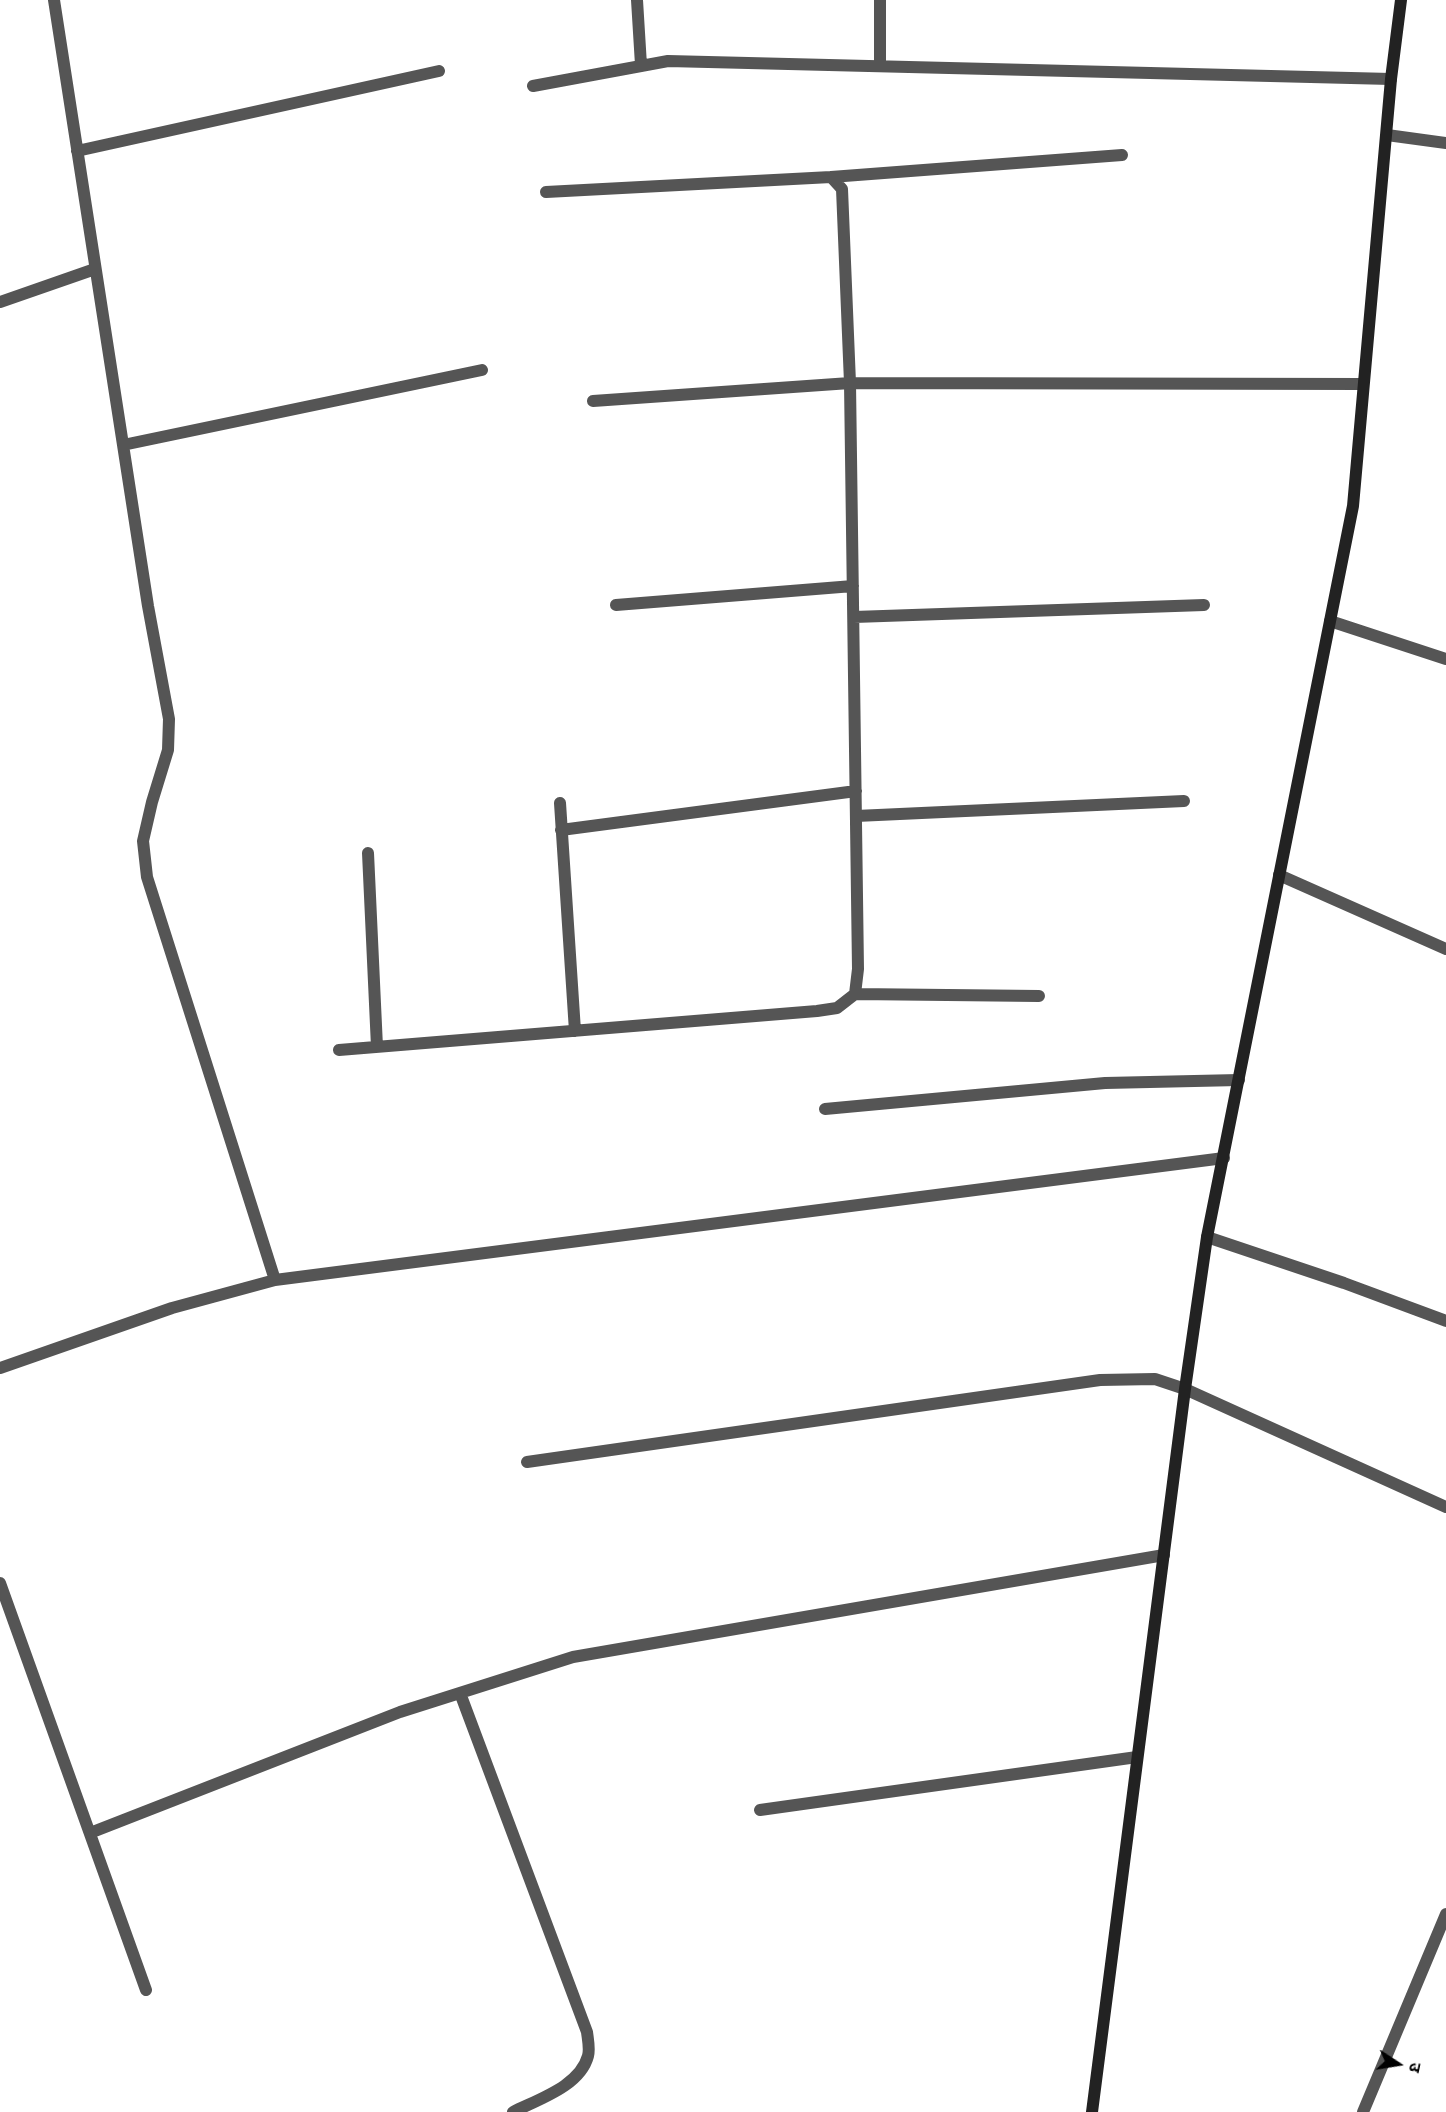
<!DOCTYPE html>
<html>
<head>
<meta charset="utf-8">
<style>
  body { margin:0 }
  #map { position:relative; width:1446px; height:2112px; overflow:hidden; background:#fff; font-family:Manrope,"Noto Sans Devanagari",sans-serif }
  canvas { display:block }
  .north { position:absolute; left:1368px; top:2034px; width:60px; height:60px; -webkit-text-stroke:4px #fff; paint-order:stroke; rotate:102deg; font-size:16px; font-weight:700; line-height:24px; text-align:center; color:#000 }
  .north::after { content:''; display:block; margin:auto; width:21px; height:27px; background:#000; clip-path:polygon(50% 0,100% 100%,50% 72%,0 100%) }
</style>
</head>
<body>
<div id="map">
<canvas width="1446" height="2112"></canvas>
<div class="north">उ</div>
</div>
<script>
const ctx = document.querySelector('canvas').getContext('2d');
ctx.lineJoin = 'round';
function trace(path, color, width, dash) {
  ctx.strokeStyle = color;
  ctx.lineWidth = width;
  ctx.lineCap = dash ? 'butt' : 'round';
  ctx.setLineDash(dash || []);
  ctx.stroke(path);
}
const street = new Path2D(`
  M54 0 148 606 169 719 168 750 152 802 143 841 147 877 275 1280
  M637 0 641 65
  M880 0V66
  M533 86 668 61 1391 79
  M1387 135 1446 143
  M77 151 439 71
  M831 177 1122 155
  M0 302 95 269
  M593 401 850 383 1363 384
  M123 445 482 370
  M616 605 853 586
  M854 617 1204 605
  M1330 621 1446 659
  M560 803 575 1031
  M856 816 1184 801
  M561 830 856 791
  M368 853 377 1047
  M1279 875 1446 949
  M855 994 1039 996
  M339 1050 817 1011 837 1008 855 994 858 969 850 383 842 189 831 177 546 192
  M825 1109 1105 1083 1239 1080
  M1207 1237 1344 1283 1446 1321
  M0 1368 172 1308 275 1280 1224 1158
  M527 1462 1100 1380 1155 1379 1185 1389 1446 1507
  M0 1583 146 1990
  M460 1693 587 2032C588 2040 590 2049 588 2056 580 2086 539 2099 513 2112
  M760 1810 1137 1757
  M90 1833 400 1712 573 1657 1164 1555
  M1363 2112 1446 1914`);
const secondary = new Path2D(`
  M1092 2112 1185 1389 1207 1237 1353 506 1391 79 1401 0`);
trace(street, '#555', 12);
trace(secondary, '#222', 12);
</script>
</body>
</html>
